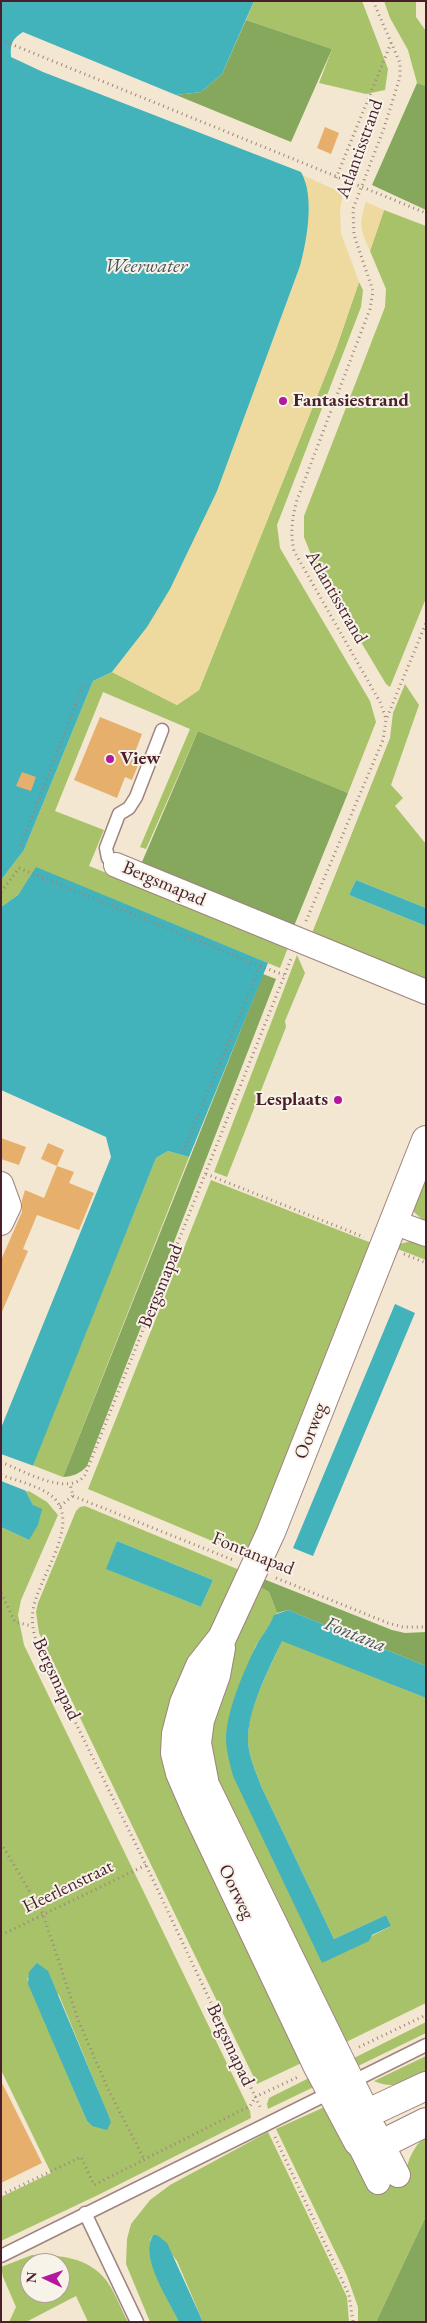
<!DOCTYPE html>
<html>
<head>
<meta charset="utf-8">
<style>
  body { margin:0 }
  #map { position:relative; width:427px; height:2323px; overflow:hidden; background:#f3e7d1; font-family:"EB Garamond",serif }
  canvas { display:block }
  .frame { position:absolute; inset:0; border:2px solid #4a1f2b; pointer-events:none }
  .north { position:absolute; left:20px; top:2253px; width:50px; height:50px; box-sizing:border-box; background:#f7f3e8; border:1px solid #b29e9c; border-radius:50%; rotate:273deg; font-size:14px; font-weight:700; line-height:20px; text-align:center; color:#4a1f2b }
  .north::after { content:''; display:block; margin:auto; width:18px; height:22px; background:#b5179e; clip-path:polygon(50% 0,100% 100%,50% 72%,0 100%) }
</style>
</head>
<body>
<div id="map">
<canvas width="427" height="2323"></canvas>
<div class="frame"></div>
<div class="north">N</div>
</div>
<script>
const ctx = document.querySelector('canvas').getContext('2d');
ctx.lineJoin = 'round';
function fill(path, color) {
  ctx.fillStyle = color;
  ctx.fill(path, 'evenodd');
}
function trace(path, color, width, dash) {
  ctx.strokeStyle = color;
  ctx.lineWidth = width;
  ctx.lineCap = dash ? 'butt' : 'round';
  ctx.setLineDash(dash || []);
  ctx.stroke(path);
}
function drawText(font, color, halo, rows, align = 'center') {
  ctx.font = font + ' "EB Garamond",serif';
  ctx.lineWidth = 4;
  ctx.setLineDash([]);
  ctx.textBaseline = 'middle';
  ctx.strokeStyle = halo;
  ctx.fillStyle = color;
  for (const [text, x, y, turn = 0] of rows) {
    ctx.save();
    ctx.translate(x, y);
    ctx.rotate((+turn || 0) * Math.PI / 180);
    ctx.textAlign = isNaN(turn) ? turn : align;
    if (halo) ctx.strokeText(text, 0, 0);
    ctx.fillText(text, 0, 0);
    ctx.restore();
  }
}
const green = new Path2D(`
  M254 1H362L388 69 385 90 366 94 319 83 332 49 246 20Z
  M384 1H416V17L426 31V86L417 83 408 50 390 18Z
  M384 210 426 226V598L390 687 386 684 315 565 304 537V516L385 307 386 289 370 251Z
  M359 282 363 290 361 307 277 525 280 548 370 701 376 722 348 793 198 731 146 849 140 847 190 729 103 692 55 811 104 830 89 866 289 945 280 968 36 868 18 895 1 907V880L24 850 93 681 112 672 177 705 199 690 336 349Z
  M405 684 419 705 391 785 403 798 395 806 426 844V908L356 880 349 895 426 926V983L310 938 390 738 393 713Z
  M297 955 305 973 285 1021 286 1027 227 1177 214 1172Z
  M168 1151 189 1157 63 1477 32 1465 156 1158Z
  M426 1168V1223L414 1212 413 1201Z
  M211 1180 374 1244 248 1556 88 1489Z
  M411 1241 426 1245V1260L395 1248 400 1244Z
  M24 1488 47 1502 58 1515 21 1600 18 1615 24 1645 250 2111 251 2118 98 2195 1 2241V2197L51 2173 1 2070V1527L29 1540 33 1505ZM27 1978 59 1995 111 2122 92 2126 87 2121Z
  M85 1506 242 1571 171 1718 310 2059 257 2084 39 1633 36 1612 38 1603 76 1511 80 1507ZM117 1541 213 1580 201 1607 107 1569Z
  M258 1586 269 1592 277 1613 255 1647 228 1722 322 1962 391 1926 386 1915 334 1939 261 1786C256 1772 249 1757 248 1742 247 1707 269 1672 282 1640L426 1698V2003L338 2046 209 1776 210 1704Z
  M426 2022V2033L354 2068 348 2061Z
  M426 2056V2075C407 2082 393 2090 374 2081Z
  M317 2074 322 2083 268 2109 267 2104 269 2098Z
  M331 2104 405 2174C409 2158 413 2147 426 2136V2216L376 2322H358V2307L347 2276 276 2129Z
  M268 2132 347 2297 349 2322H203L177 2261 157 2235H153L150 2240 171 2304 179 2322H150L126 2264 127 2239 131 2224 150 2200 170 2185Z
  M32 2255C60 2255 88 2257 106 2280 115 2292 121 2309 128 2322H88L76 2296 26 2322H9L16 2307 3 2277 1 2267ZM30 2263H60V2293H30Z`);
const forest = new Path2D(`
  M246 20 332 49 291 142 176 95 201 92 222 74Z
  M417 83 426 86V210L372 185Z
  M198 731 348 793 292 931 139 869Z
  M263 974 276 979 87 1466C81 1473 72 1477 63 1477Z
  M261 1578 392 1630 405 1633 426 1632V1666L288 1610 277 1613 269 1592 258 1586Z
  M426 2216V2322H376Z`);
const sand = new Path2D(`
  M302 175 343 193 340 210 341 233 359 282 336 349 199 690 177 705 112 672 147 627 231 453 300 266 306 181Z
  M366 202 384 210 370 251C361 230 358 225 366 202Z`);
const water = new Path2D(`
  M1 1H254L222 74 201 92 176 95 23 32C12 39 10 44 11 57L43 72 301 172C315 196 307 240 300 266L217 491 170 589 147 627 112 672 93 681 24 850 1 880Z
  M36 867 268 963 189 1157 168 1151 156 1158 24 1488 33 1505 42 1509 38 1525 29 1540 1 1527V1428L111 1157 106 1137 1 1090V907L18 895Z
  M356 880 426 908V926L349 895Z
  M395 1304 415 1313 313 1556 293 1548Z
  M117 1541 213 1580 201 1607 106 1569Z
  M288 1610 426 1666V1698L282 1641C269 1669 247 1710 248 1742 249 1757 256 1772 261 1786L334 1939 386 1915 391 1926 372 1935 369 1941 322 1963 233 1776C230 1763 226 1751 226 1738 227 1710 243 1673 255 1648 260 1637 269 1628 274 1615Z
  M37 1963 48 1971 108 2114 111 2122 107 2130 92 2126 87 2121 28 1984 29 1972Z
  M153 2235H157L167 2243 203 2322H179C169 2300 139 2258 153 2235Z`);
const pier = new Path2D(`
  M1 1454 34 1466 26 1487 29 1492 1 1481Z`);
const building = new Path2D(`
  M325 127 339 133 331 154 317 148Z
  M100 717 142 734 134 755 141 758 132 780 125 777 117 798 74 780Z
  M22 772 36 777 31 791 16 786Z
  M1 1138 26 1147 19 1165 1 1159Z
  M48 1143 64 1150 57 1166 74 1172 69 1183 94 1193 79 1230 37 1215 23 1249 28 1251 1 1314V1260L22 1212V1200L25 1190 44 1198 57 1166 41 1159Z
  M1 2081 42 2163 1 2183Z`);
const path = new Path2D(`
  M373 1 400 63V77L384 128 353 209 354 235 373 291 370 309 297 500C292 518 290 532 294 551L380 702 386 719
  M1 40 426 213
  M336 178 391 43
  M21 845 84 683
  M1 892 19 868 260 966 182 1155
  M306 921 383 740 386 720 426 623
  M260 966 284 975
  M206 1174 364 1237
  M404 1254 426 1263
  M1 1462C22 1470 69 1498 85 1475L291 959
  M1 1475C18 1481 41 1486 54 1498 81 1525 38 1578 33 1610 31 1624 34 1634 38 1647L146 1865 261 2109
  M73 1496 233 1560
  M60 1506 73 1496 70 1484
  M276 1578 388 1623 403 1627H426
  M1 1593 15 1622 32 1626
  M1 1843 43 1914 79 2022 108 2089 144 2159
  M1 1935 146 1865
  M359 2047 426 2015
  M255 2097 298 2077
  M275 2137 349 2295 353 2322
  M1 2195 81 2157 94 2185 250 2106 255 2098`);
const lane = new Path2D(`
  M116 865 108 858 106 848 119 814 129 808 136 797 162 730
  M85 2213 137 2322
  M1 2256 426 2045`);
const street = new Path2D(`
  M116 865 426 992
  M1 1184 9 1206 1 1223
  M393 1222 426 1234
  M363 2125 358 2142 378 2182
  M374 2129 398 2175`);
const secondary = new Path2D(`
  M426 1140 271 1532 222 1638 200 1666 184 1703 176 1734 175 1753 180 1773 196 1810 318 2067 358 2142 382 2144 426 2122
  M221 1648 216 1675 200 1720 197 1743 205 1785 366 2114 426 2086`);
const markers = [
  [283,401,5,"#b5179e"],
  [110,759,5,"#b5179e"],
  [338,1100,5,"#b5179e"]
];
const streetNames = [
  ["Atlantisstrand",360,149,-70],
  ["Atlantisstrand",336,597,60],
  ["Bergsmapad",164,884,23],
  ["Bergsmapad",161,1286,-68],
  ["Oorweg",311,1431,-69],
  ["Fontanapad",253,1554,22],
  ["Bergsmapad",56,1679,65],
  ["Heerlenstraat",68,1887,-26],
  ["Oorweg",236,1892,64],
  ["Bergsmapad",230,2045,65]
];
const poiNames = [
  ["Fantasiestrand",293,401],
  ["View",120,759],
  ["Lesplaats",328,1100,"right"]
];
const waterNames = [
  ["Weerwater",146,267],
  ["Fontana",355,1635,22]
];
fill(green, '#a8c269');
fill(forest, '#86a85d');
fill(sand, '#eeda9e');
fill(water, '#42b2bb');
fill(pier, '#f3e7d1');
fill(building, '#e7af6c');
trace(lane, '#9e837e', 15);
trace(street, '#9e837e', 26);
trace(secondary, '#9e837e', 30);
trace(path, '#9e837e', 3, [1, 4]);
trace(lane, '#fff', 12);
trace(street, '#fff', 24);
trace(secondary, '#fff', 28);
for (const [x, y, r, color] of markers) {
  const dot = new Path2D();
  dot.arc(x, y, r, 0, 2 * Math.PI);
  ctx.fillStyle = color;
  ctx.fill(dot);
  trace(dot, '#f7f3e8', 2);
}
drawText('19px', '#4a1f2b', '#f7f3e8', streetNames);
drawText('bold 19px', '#4a1f2b', '#f7f3e8', poiNames, 'left');
drawText('italic 20px', '#47525d', '#f7f3e8', waterNames);
</script>
</body>
</html>
